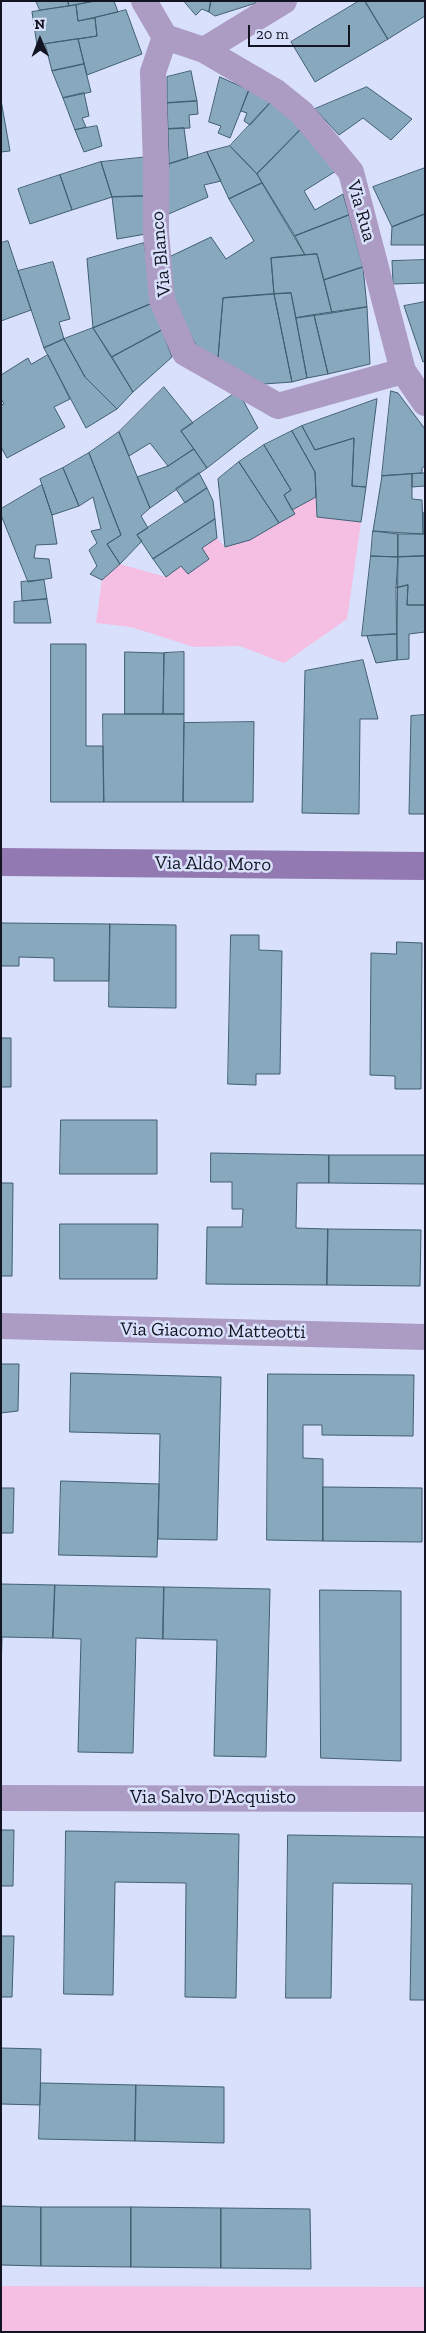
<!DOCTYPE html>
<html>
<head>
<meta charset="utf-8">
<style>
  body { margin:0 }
  #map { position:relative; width:426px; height:2333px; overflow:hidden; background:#d8e0fb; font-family:"Zilla Slab",serif }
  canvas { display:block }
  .frame { position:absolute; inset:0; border:2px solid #121521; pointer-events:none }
  .north { position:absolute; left:15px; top:15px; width:50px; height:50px; -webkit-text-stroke:4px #d8e0fb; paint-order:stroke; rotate:359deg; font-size:14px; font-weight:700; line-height:20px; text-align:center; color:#121521 }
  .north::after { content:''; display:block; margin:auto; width:18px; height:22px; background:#121521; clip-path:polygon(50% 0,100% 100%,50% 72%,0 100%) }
  .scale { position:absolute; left:248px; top:25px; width:102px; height:22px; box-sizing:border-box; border:2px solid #121521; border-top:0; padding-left:6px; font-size:15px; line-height:18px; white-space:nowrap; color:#121521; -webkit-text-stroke:4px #d8e0fb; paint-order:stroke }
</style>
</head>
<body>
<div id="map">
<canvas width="426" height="2333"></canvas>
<div class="frame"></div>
<div class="north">N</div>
<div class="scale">20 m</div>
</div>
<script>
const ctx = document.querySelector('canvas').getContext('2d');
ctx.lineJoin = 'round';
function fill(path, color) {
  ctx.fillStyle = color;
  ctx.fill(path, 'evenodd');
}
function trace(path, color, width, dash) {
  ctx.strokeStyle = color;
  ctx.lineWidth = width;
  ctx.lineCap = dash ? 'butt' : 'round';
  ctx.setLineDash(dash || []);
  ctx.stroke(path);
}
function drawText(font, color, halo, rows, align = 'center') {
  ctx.font = font + ' "Zilla Slab",serif';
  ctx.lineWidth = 5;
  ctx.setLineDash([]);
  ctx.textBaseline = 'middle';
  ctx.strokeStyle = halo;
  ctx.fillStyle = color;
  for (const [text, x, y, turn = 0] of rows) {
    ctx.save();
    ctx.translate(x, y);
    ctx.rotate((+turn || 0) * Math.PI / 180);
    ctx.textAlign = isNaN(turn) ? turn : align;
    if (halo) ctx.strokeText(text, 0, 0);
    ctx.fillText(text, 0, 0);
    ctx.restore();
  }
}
const green = new Path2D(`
  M316 497 317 517 361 522 347 619 284 663 240 646 194 647 131 627 96 623 102 580 120 564 166 577 181 566 188 574 209 559 202 548 217 538 225 547Z
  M1 2286 425 2287V2332H1Z`);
const building = new Path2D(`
  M36 1H68L69 6 40 10Z
  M68 1H95L69 6Z
  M95 1H114L118 12 78 21 76 5Z
  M184 1H211L209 12 202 9 196 15Z
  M211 1H255L256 3 215 16 209 12Z
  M359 1H365L388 39 315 82 291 42Z
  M365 1H425V16L388 39Z
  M76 5 78 21 95 18 97 36 37 45 32 12Z
  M126 10 142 54 87 75 78 39 97 36 95 18Z
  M78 39 84 64 52 71 45 44Z
  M84 64 91 92 63 98 52 71Z
  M191 71 197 101 167 103V77Z
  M220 77 249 90 230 138 218 133 221 126 209 122Z
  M367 87 412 119 391 140 363 118 339 135 315 109Z
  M249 90 271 102 250 125 244 121 247 113 241 111Z
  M84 93 89 116 82 118 86 127 75 130 63 98Z
  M1 100 10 151 1 152Z
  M197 101 198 114 189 115 190 128 168 129 167 103Z
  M271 102 303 127 257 174 230 146Z
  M97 126 102 146 84 152 75 130Z
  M303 127 336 171 304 191 315 210 343 194 349 215 295 236 257 174Z
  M184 128 188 158 169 164 168 129Z
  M230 146 257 174 262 183 229 199 207 152Z
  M207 152 221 181 204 185 208 197 164 216 169 164Z
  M148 157 147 196 112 197 101 162Z
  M101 162 112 197 72 210 60 175Z
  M425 168V214L392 227 373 187Z
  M60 175 72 210 30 224 18 189Z
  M262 183 305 255 271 258 274 294 223 298 218 358 197 347 185 325 173 298 169 257 211 237 226 259 254 241 229 199Z
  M147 196 146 234 117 239 112 197Z
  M425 214V245H391L392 227Z
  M349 215 363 267 324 280 317 254 305 255 295 236Z
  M8 241 31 310 1 321V243Z
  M144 243 153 303 93 328 87 259Z
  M317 254 332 313 296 318 291 293 274 294 271 258Z
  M425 260V283L393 284 392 261Z
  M53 262 70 319 59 322 64 339 44 348 18 271Z
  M363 267 367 307 332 313 324 280Z
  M291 293 307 378 292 382 274 294Z
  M274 294 292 382 264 384 218 358 223 298Z
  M425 302V361L423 362 404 306Z
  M153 303 162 330 112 357 93 328Z
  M367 307 370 364 328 374 314 315Z
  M314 315 328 374 307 378 296 318Z
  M93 328 133 392 117 409 85 377 64 339Z
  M162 330 172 357 133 392 112 357Z
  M64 339 85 377 117 409 86 428 44 348Z
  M48 355 70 399 54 407 65 427 7 458 1 447V405L4 404 1 399V375L28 358 31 364Z
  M164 387 193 423 181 431 194 449 168 466 150 443 129 456 119 432Z
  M238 391 258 428 207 468 181 431Z
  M391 391 398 393 425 429V466L422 468V473L382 476Z
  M377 399 366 487 352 486 354 438 315 450 302 426Z
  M302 426 315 450 354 438 352 486 366 487 361 522 317 517 315 472 292 431Z
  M292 431 315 472 316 497 292 510 284 495 291 490 264 445Z
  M119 432 150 508 141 516 148 528 137 535 142 541 120 564 107 544 121 535 89 453Z
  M264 445 291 490 284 495 295 514 279 523 239 462Z
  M194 449 207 468 150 508 137 477 168 466Z
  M89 453 121 535 107 544 120 564 102 580 90 574 97 566 89 550 97 543 91 531 101 529 93 497 79 506 63 468Z
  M239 462 279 523 250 540 225 547 218 479Z
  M63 468 79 506 52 515 40 479Z
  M199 473 207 488 185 503 176 489Z
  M422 473H425V486L412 487V474Z
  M412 474V499L422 500 423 534 373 531 382 476Z
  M42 485 52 515 57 544 36 545 34 558 49 559 52 578 28 582 1 515V509Z
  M207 488 213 501 215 519 153 559 137 535Z
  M425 512V534H423V513Z
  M215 519 217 538 202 548 209 559 188 574 181 566 166 577 153 559Z
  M373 531 398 534V557L371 556Z
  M398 534H425V556L398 557Z
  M371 556 398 557 397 634 362 636Z
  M425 556V605H407L408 585 396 588 398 557Z
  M44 580 47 599 22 601 21 582Z
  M408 585 407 605H425V632L409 634V659L397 660 396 588Z
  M47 599 51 623H14V602Z
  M397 634V660L376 663 367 636Z
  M51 644H86V746H103L104 802H51Z
  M125 652 164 653 163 714H125Z
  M184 652V714H163L164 653Z
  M363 660 378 719H360L359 814 302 813 305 671Z
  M103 714H184L183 802H104Z
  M425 715V814H409L411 716Z
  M254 722 253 802H183L184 723Z
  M1 923 110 924 109 981H54V958L19 957V966H1Z
  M110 924 176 925V1008L109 1007Z
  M231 935H259V950L282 951 280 1074H256V1085L228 1084Z
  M397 942 422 943 421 1089H395V1076L370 1075 371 953 396 954Z
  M1 1038H11V1087H1Z
  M61 1120H157V1174H60Z
  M211 1153 329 1155V1183H297L296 1228 328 1229 327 1285 206 1284 207 1227H242L243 1209H232V1182H211Z
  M329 1155H425V1184L329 1183Z
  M1 1183H13L12 1276H1Z
  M60 1224H158L157 1279H60Z
  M328 1229 421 1230 420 1286 327 1285Z
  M1 1364H19L18 1411 1 1413Z
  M71 1373 221 1377 217 1540 158 1539 160 1434 70 1432Z
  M268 1374 414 1375 413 1436 322 1435V1425H303V1458L323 1459V1541L267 1540Z
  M61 1481 159 1484 157 1557 59 1555Z
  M323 1487 422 1488V1542L323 1541Z
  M1 1488H14L13 1533H1Z
  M1 1584 55 1585 53 1638 2 1637 1 1672Z
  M55 1585 164 1587 163 1639 136 1638 133 1753 78 1752 81 1639 53 1638Z
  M164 1587 270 1589 266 1757 214 1756 217 1640 163 1639Z
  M320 1590 401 1591V1761L321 1758Z
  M1 1830H14L13 1886H1Z
  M66 1831 239 1834 236 1998 185 1997 186 1883 115 1882 113 1995 64 1994Z
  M288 1835 425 1837V2000H410L412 1884 333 1883 331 1998H286Z
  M1 1936H14L12 1997H1Z
  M1 2048 41 2049 40 2105 1 2104Z
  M41 2083 136 2085 135 2141 39 2139Z
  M136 2085 224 2087V2143L135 2141Z
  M1 2206 41 2207V2266L1 2265Z
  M41 2207H131V2267L41 2266Z
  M131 2207 221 2208V2268L131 2267Z
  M221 2208 310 2209 311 2269 221 2268Z`);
const street = new Path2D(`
  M144 1 165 37 204 50 284 1
  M165 37 153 72 156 165V233L162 300 185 353 278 406 403 371
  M204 50 276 92 302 113 351 172 403 371 425 403
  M1 1326 425 1337
  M1 1798 425 1799`);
const secondary = new Path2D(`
  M1 862 425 866`);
const streetNames = [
  ["Via Rua",361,211,74],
  ["Via Blanco",161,254,-95],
  ["Via Aldo Moro",213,864,1],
  ["Via Giacomo Matteotti",213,1331,1],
  ["Via Salvo D'Acquisto",213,1798]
];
fill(green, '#f5bee3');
fill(building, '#87a8bd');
trace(building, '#415f73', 1);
trace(street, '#ac9bc2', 26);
trace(secondary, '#9379b1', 28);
drawText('19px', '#121521', '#d8e0fb', streetNames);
</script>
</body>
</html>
